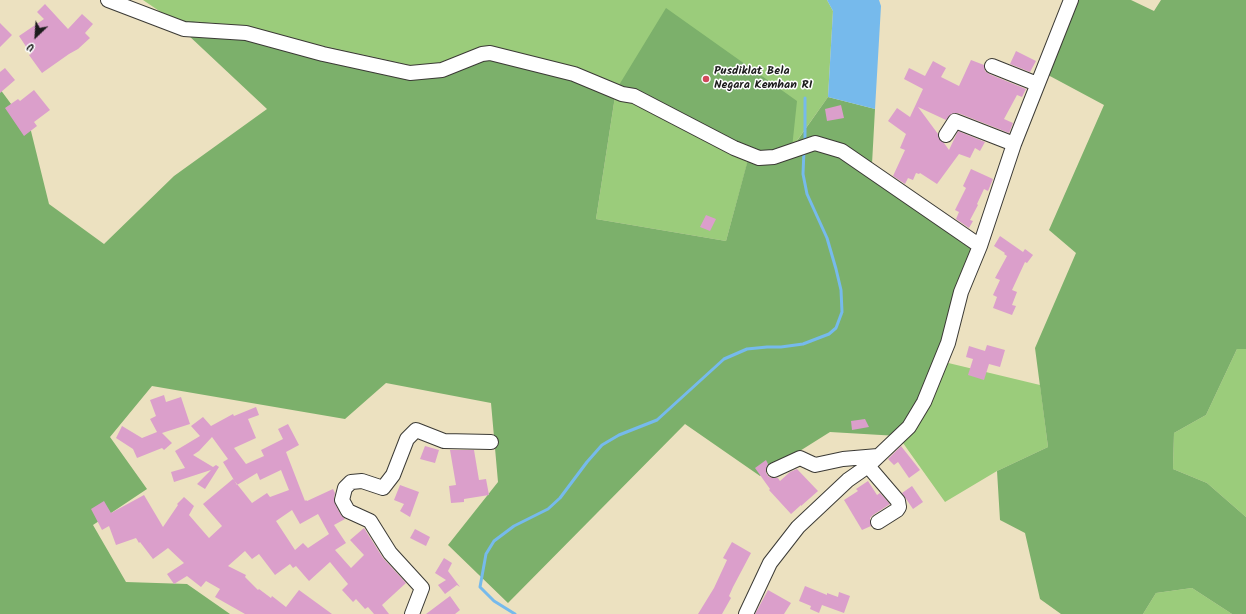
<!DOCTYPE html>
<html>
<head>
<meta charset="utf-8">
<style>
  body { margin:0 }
  #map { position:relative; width:1246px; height:614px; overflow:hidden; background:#ece1c0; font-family:Kalam,sans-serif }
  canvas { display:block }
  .north { position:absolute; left:16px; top:16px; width:40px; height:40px; -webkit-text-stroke:3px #fff; paint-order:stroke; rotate:205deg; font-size:11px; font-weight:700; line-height:16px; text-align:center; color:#1c1c1c }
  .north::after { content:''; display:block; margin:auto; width:14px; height:18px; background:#1c1c1c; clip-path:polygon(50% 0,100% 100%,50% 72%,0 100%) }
</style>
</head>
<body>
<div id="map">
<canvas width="1246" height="614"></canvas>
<div class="north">U</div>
</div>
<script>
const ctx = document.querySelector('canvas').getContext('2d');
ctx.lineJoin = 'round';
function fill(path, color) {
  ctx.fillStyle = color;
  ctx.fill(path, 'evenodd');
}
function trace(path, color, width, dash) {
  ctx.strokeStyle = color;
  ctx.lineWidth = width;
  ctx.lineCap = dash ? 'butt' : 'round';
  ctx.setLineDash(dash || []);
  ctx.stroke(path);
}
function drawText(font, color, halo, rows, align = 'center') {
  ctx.font = font + ' Kalam,sans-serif';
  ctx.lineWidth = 3;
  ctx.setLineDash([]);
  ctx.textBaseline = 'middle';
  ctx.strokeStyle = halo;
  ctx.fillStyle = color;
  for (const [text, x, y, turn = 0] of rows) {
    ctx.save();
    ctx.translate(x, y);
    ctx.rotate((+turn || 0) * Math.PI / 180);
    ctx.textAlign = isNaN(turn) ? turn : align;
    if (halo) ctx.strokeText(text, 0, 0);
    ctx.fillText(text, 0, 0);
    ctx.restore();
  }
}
const green = new Path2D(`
  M143 0H827L833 11 828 97 791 149 750 153 726 241 596 219 616 90 428 69 225 24 171 19Z
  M1237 349H1246V517L1207 483 1173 469 1174 433 1206 415Z
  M940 361 1040 385 1048 447 997 471 945 502 898 436Z
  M1192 588 1232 614H1143L1156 593Z`);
const forest = new Path2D(`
  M1074 0H1131L1154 11 1161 0H1246V349H1237L1206 415 1174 433 1173 469 1207 483 1246 517V614H1232L1192 588 1156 593 1143 614H1061L1040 599 1025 533 1000 520 997 471 1048 447 1035 348 1076 253 1049 230 1104 105 1048 75Z
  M666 8 797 101 792 148 828 97 875 109 872 164 972 248 940 361 898 436 830 432 760 476 685 424 508 603 448 545 498 482 491 403 386 383 345 419 152 386 110 437 147 489 93 525 126 582 187 584 230 614H0V89L31 131 49 204 104 244 174 176 267 109 171 19 225 24 428 69 483 49 616 90ZM616 90 750 152 726 241 596 219Z`);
const water = new Path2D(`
  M827 0H879L881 6 875 109 828 97 833 11Z`);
const stream = new Path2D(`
  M805 142V98
  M515 614 494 601 480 587 486 554 494 541 514 526 548 509 560 498 587 462 602 445 619 435 657 420 724 359 747 349 767 347H781L803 344 829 334 836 328 842 312 841 290 836 269 827 238 807 194 803 174 804 150`);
const building = new Path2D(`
  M45 4 68 29 82 14 93 24 85 33 90 38 78 49 69 54 42 73 29 55 31 54 19 36 44 19 37 12Z
  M0 23 12 35 0 47Z
  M1016 51 1036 61 1030 72 1010 64Z
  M971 60 984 65 985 71 989 74 1026 89 1022 97 1017 95 1004 119 1013 123 1009 133 958 113 951 114 946 120 918 107 938 134 939 139 944 143 949 150 958 131 985 142 980 151 975 148 970 158 959 154 937 184 920 173 919 174 916 173 913 180 908 178 905 184 893 176 905 150 900 148 906 134 888 121 897 108 910 117 923 89 904 79 909 68 925 76 933 61 946 68 941 77 959 86Z
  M5 68 15 80 0 93V72Z
  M34 90 50 110 34 122 37 126 24 136 5 108 18 99 20 101Z
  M841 105 844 118 827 121 825 109Z
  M971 169 993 179 988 191 984 189 977 204 978 205 970 220 973 221 969 228 956 219 959 212 955 210 966 188 963 186Z
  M706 215 716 219 710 231 700 227Z
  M1000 236 1023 252 1025 249 1033 255 1027 263 1025 262 1012 290 1017 292 1012 305 1016 306 1012 315 993 308 997 297 993 295 1000 280 995 278 1007 256 1004 254 1005 253 994 246Z
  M987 345 1005 350 1000 367 989 364 984 380 968 375 973 359 966 357 969 346 985 351Z
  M164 395 166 402 181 397 190 424 162 433 172 443 164 450 162 448 137 458 133 449 116 438 122 426 142 438 157 432 150 419 156 416 150 400Z
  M256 407 259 415 248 419 256 438 234 448 246 464 264 456 261 450 283 439 278 429 288 424 299 445 286 452 305 501 306 500 307 501 333 489 335 493 334 498 335 504 341 515 345 519 334 525 346 543 335 550 351 568 364 555 350 540 364 528 383 558 406 583 382 605 389 614H374L368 607 365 609 356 599 353 602 342 590 348 584 330 562 309 581 296 566 293 568 290 564 275 575 259 554 252 559 245 551 228 566 246 575 245 577 258 590 259 589 271 598 272 596 286 607 299 590 332 614H245L215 597 220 589 206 581 201 587 187 576 174 584 167 574 184 563 168 548 153 559 140 542 139 543 136 538 116 545 109 526 102 530 91 509 104 501 111 513 144 495 163 527 178 505 177 504 184 497 194 506 189 515 209 538 222 526 203 504 233 479 252 503 267 493 270 497 289 490 281 470 260 480 257 473 237 485 223 462 228 459 212 437 199 451 193 455 213 467 216 465 219 467 205 489 197 484 211 470 174 482 171 472 185 468 175 451 200 436 191 426 203 417 211 426 233 414 234 416ZM292 510 300 524 318 514 329 534 308 548 303 543 295 550 276 521Z
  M865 419 869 427 852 430 851 421Z
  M425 446 439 450 435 463 420 459Z
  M901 446 920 470 909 478 898 462 894 465 888 459Z
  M450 450H474L479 480 486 479 489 495 464 499V502L451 503 449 486 456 485Z
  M766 460 768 464 766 469V473L769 477 774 478H778L780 481 790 472 797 469 818 491 801 506V505L791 514 769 490 770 489 755 468Z
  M868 481 877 495 880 493 890 504 873 515 870 518 871 526 862 530 844 500 858 491 856 489Z
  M400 485 419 492 410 517 400 511 404 504 394 500Z
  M912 486 923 502 913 509 902 493Z
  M415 529 430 537 426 546 410 538Z
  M732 542 751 553 733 587 729 596 731 598 722 614H698L714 588 727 560 723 558Z
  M444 558 452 563 448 571 460 587 457 585 445 594 438 585 446 580 435 573Z
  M805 586 827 595V593L838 597 839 592 850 596 844 613 822 605 819 613 810 609 811 606 799 601Z
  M768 590 791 603 784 614H755Z
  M450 596 460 610 455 614H426Z`);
const minor = new Path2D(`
  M108 0 184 29 246 33 323 54 410 73 442 70 482 54 490 53 574 74 622 94 634 96 734 148 759 158 774 157 815 143 842 151 980 246
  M992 66 1037 84
  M946 135 955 121 1014 144
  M868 466 898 501 899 507 897 510 878 522
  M774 470 800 458 815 465 843 459 878 456
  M412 614 422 588 390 553 370 521 348 511 342 500 345 488 351 482 362 481 383 488 393 475 407 439 416 430 444 441 491 442
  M746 614 770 563 798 527 848 480 868 466 909 427 924 402 948 343 961 292 980 246 1014 144 1071 0`);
const markers = [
  [706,79,4,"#d1495b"]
];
const poiNames = [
  ["Pusdiklat Bela",714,72],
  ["Negara Kemhan RI",714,86]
];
fill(green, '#9bcc7b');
fill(forest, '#7cb06b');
fill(water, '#76baec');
trace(stream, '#76baec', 3);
fill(building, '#db9fcb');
trace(minor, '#3b3a35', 16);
trace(minor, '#fff', 14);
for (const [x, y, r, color] of markers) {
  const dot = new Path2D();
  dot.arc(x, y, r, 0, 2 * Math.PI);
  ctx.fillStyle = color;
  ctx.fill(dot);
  trace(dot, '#fff', 1.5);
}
drawText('bold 12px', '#1c1c1c', '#fff', poiNames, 'left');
</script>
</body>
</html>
